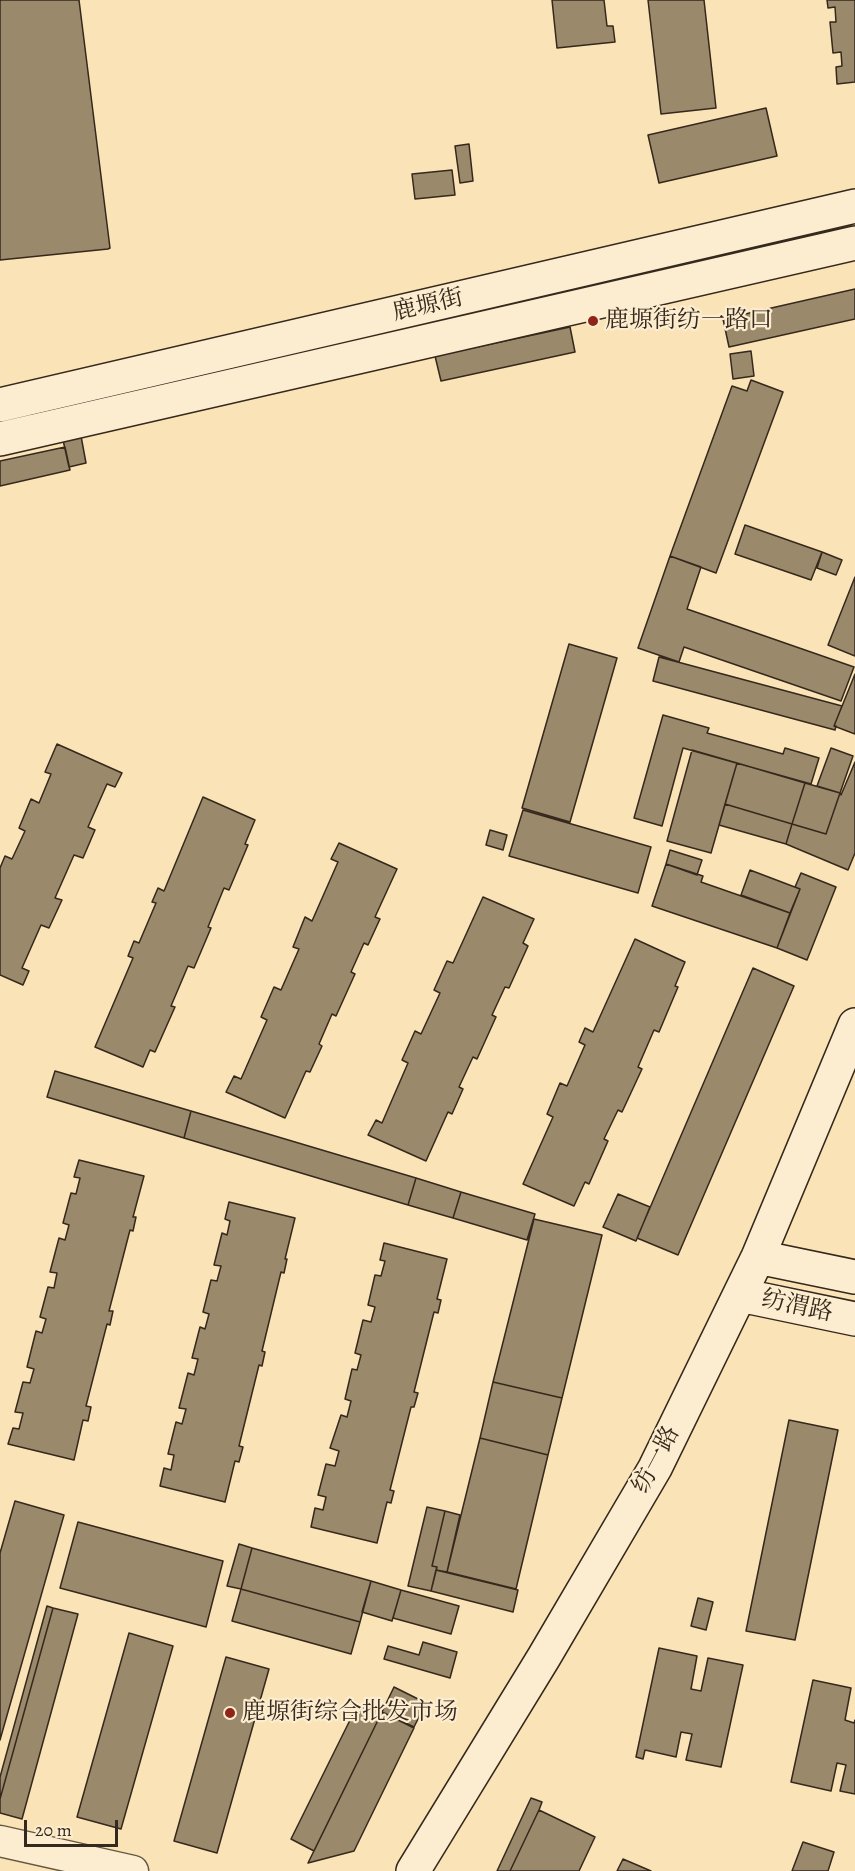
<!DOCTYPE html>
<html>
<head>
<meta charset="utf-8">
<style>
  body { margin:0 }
  #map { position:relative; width:855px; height:1871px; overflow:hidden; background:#fae3b6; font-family:Alegreya,serif }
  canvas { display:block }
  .scale { position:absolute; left:24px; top:1820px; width:94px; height:27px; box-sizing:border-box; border:3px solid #35281c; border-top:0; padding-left:8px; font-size:18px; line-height:21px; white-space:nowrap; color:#35281c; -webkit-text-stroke:4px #fcedd0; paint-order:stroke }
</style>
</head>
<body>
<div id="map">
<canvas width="855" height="1871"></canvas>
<div class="scale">20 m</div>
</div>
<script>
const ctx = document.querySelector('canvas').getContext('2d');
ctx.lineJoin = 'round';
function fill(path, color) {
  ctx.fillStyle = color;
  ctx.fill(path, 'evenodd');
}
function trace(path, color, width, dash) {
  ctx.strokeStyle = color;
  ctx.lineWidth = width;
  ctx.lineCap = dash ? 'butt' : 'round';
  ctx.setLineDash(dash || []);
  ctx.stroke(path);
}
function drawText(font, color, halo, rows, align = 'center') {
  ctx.font = font + ' Alegreya,"Noto Serif SC",serif';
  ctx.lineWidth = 4.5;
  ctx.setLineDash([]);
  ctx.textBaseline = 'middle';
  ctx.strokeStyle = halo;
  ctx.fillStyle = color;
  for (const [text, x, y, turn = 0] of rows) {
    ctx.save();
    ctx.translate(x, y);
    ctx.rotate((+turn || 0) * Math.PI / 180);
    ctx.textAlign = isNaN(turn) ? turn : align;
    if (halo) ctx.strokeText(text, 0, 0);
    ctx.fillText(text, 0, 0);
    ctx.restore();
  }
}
const building = new Path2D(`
  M0 0H79L110 248 108 249 0 260Z
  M552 0H604L607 26H613L615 42 557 48Z
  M648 0H704L716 108 661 114Z
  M827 0H855V82L837 84 836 67 842 66 841 52 833 53 830 22H836L835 7 828 8Z
  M766 108 777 156 659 183 648 135Z
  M469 144 473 181 460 183 455 146Z
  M452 170 455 195 415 199 412 174Z
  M855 289V319L729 347 723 319Z
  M570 327 575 352 441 381 435 356Z
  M751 351 754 376 733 379 730 354Z
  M751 380 783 392 716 573 670 556 732 386 747 391Z
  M81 436 86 463 69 467 63 440Z
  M65 447 70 470 0 486V461Z
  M745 525 822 552 811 580 735 554Z
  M822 552 842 560 836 575 817 568Z
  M670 556 701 567 687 609 854 667 841 701 684 647 679 662 638 648Z
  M855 577V656L828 645Z
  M569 644 617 658 570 822 522 808Z
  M659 657 842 706 834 726H836L835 730 653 681Z
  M855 674V734L834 726Z
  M663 715 709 728 707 733 783 754 785 748 819 758 811 784 683 748 662 826 634 818Z
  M57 744 122 773 115 787 107 784 88 827 95 830 83 858 74 855 55 898 62 900 49 928 41 925 22 968 29 971 23 985 0 975V868L5 856 12 859 25 831 19 828 31 799 39 803 51 774 45 772Z
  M831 748 853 756 840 793 817 786Z
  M692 750 737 763 711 853 667 841Z
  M855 762V853L848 870 786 844 792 824 826 834 840 793 841 795Z
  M737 763 805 783 792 824 725 804Z
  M805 783 840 793 826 834 792 824Z
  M203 797 255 820 245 844 248 845 229 890 224 888 208 927 211 928 194 968 188 966 171 1006 175 1007 155 1052 150 1050 143 1067 95 1047 133 958 128 956 134 941 139 943 156 903 152 902 158 888 164 891Z
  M725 804 792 824 786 844 719 825Z
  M523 810 651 847 638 893 509 856Z
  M490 830 507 835 503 850 486 845Z
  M339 843 397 869 375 917 380 919 368 945 364 943 351 972 355 974 336 1016 332 1014 319 1044 322 1046 310 1072 306 1071 285 1118 226 1092 234 1076 241 1079 267 1020 261 1017 274 987 281 990 299 949 293 947 305 917 312 921 338 862 331 859Z
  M670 850 702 860 697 875 666 864Z
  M666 864 703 876 701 882 790 913 777 948 652 906Z
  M750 870 800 889 790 913 741 895Z
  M801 873 836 887 807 960 777 948 800 889 795 887Z
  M483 897 534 919 523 943 528 946 509 988 505 987 492 1015 496 1017 477 1059 473 1057 459 1087 463 1089 452 1114 448 1112 426 1161 368 1135 376 1120 382 1123 408 1063 402 1060 415 1031 421 1034 440 993 434 990 447 961 453 963Z
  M635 939 685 962 675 986 678 987 659 1032 654 1030 638 1067 642 1069 622 1112 618 1110 604 1139 608 1141 589 1184 585 1182 574 1206 523 1184 553 1117 547 1114 560 1083 567 1086 585 1045 579 1042 585 1028 593 1032Z
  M753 968 794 986 678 1255 637 1238Z
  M55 1071 191 1111 184 1138 47 1097Z
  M191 1111 416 1178 408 1205 184 1138Z
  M79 1160 144 1176 133 1217H136L133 1231 130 1230 109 1311H113L110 1325 107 1324 86 1406 91 1407 88 1421 83 1420 74 1460 8 1444 13 1428 19 1429 23 1413 15 1412 23 1382 30 1383 34 1369 27 1367 36 1331 42 1333 46 1319 40 1317 48 1287 54 1288 57 1273 50 1272 59 1238 65 1240 69 1225 63 1223 71 1193 76 1194 80 1178 74 1177Z
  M416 1178 461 1192 453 1218 408 1205Z
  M461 1192 535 1214 527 1240 453 1218Z
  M618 1194 650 1207 636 1241 603 1227Z
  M229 1202 295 1218 285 1259H287L284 1273 281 1272 262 1351 265 1352 262 1366 259 1365 239 1446 243 1447 239 1462 235 1461 225 1502 160 1486 164 1468 171 1470 174 1455 168 1454 176 1422 182 1424 186 1409 179 1408 188 1373 194 1375 198 1359 192 1358 200 1327 205 1329 209 1314 203 1312 211 1280 217 1281 221 1266 214 1265 222 1233 227 1235 230 1221 225 1219Z
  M534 1219 602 1235 562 1398 493 1382Z
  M384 1243 447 1259 437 1299 441 1300 438 1313 434 1312 414 1392 418 1393 414 1407H411L390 1490 394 1491 391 1503 387 1502 377 1543 311 1527 315 1508 323 1510 326 1497 318 1495 326 1464 335 1466 339 1451 330 1448 341 1415 347 1417 351 1401 345 1399 352 1369 357 1370 361 1355 355 1353 363 1320 371 1322 375 1307 368 1305 375 1275 381 1276 385 1261 380 1260Z
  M493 1382 562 1398 548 1455 480 1438Z
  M789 1420 838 1430 795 1640 746 1631Z
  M480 1438 548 1455 516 1589 447 1572Z
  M15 1501 64 1515 0 1740V1553Z
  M427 1507 445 1511 432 1566 437 1567 431 1591 408 1586Z
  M445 1511 460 1515 447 1572 436 1570 437 1567 432 1566Z
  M78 1522 223 1561 206 1627 60 1588Z
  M239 1544 252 1548 241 1589 227 1586Z
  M252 1548 371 1581 360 1622 241 1589Z
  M436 1570 518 1590 513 1612 431 1591Z
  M371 1581 401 1590 392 1621 362 1612Z
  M241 1589 360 1622 351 1654 232 1621Z
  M401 1590 459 1606 451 1634 393 1618Z
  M698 1598 713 1602 706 1630 691 1626Z
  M47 1606 53 1608 0 1799V1777Z
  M53 1608 78 1614 22 1819 0 1813V1799Z
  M129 1633 173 1646 121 1829 77 1817Z
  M423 1642 457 1652 450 1678 384 1659 388 1646 419 1655Z
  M659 1648 697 1656 691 1689 701 1691 708 1658 743 1665 721 1767 686 1760 692 1734 681 1732 676 1757 645 1750 643 1759 636 1757Z
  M226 1657 269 1669 217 1853 174 1841Z
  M813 1680 851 1688 845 1720 854 1723 855 1720V1794L840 1791 846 1765 837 1763 831 1791 791 1782Z
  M394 1687 426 1703 414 1727 382 1712Z
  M357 1706 382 1712 314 1851 291 1839Z
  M382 1712 414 1728 354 1851 308 1863Z
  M531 1798 542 1802 539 1810 510 1871H497Z
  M539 1810 595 1837 579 1871H510Z
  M803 1842 834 1852 828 1871H792Z
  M623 1859 651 1871H617Z`);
const street = new Path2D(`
  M0 1841 133 1871`);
const secondary = new Path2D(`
  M0 405 855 206
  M0 439 855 243
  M758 1257 855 1277
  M740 1295 855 1319
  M413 1871 544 1657 655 1468 758 1257 855 1025`);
const markers = [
  [593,321,6,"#8f2418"],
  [230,1713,6,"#8f2418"]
];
const streetNames = [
  ["鹿塬街",428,306,-13],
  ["纺渭路",797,1307,12],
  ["纺一路",657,1460,-62]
];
const poiNames = [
  ["鹿塬街纺一路口",605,321],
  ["鹿塬街综合批发市场",242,1713]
];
fill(building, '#9b896c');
trace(building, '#35281c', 1.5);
trace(street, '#665742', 33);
trace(secondary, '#35281c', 36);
trace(street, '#fcedd0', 30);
trace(secondary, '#fcedd0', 33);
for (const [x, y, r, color] of markers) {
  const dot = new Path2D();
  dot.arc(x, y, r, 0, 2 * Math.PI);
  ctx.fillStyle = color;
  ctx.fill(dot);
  trace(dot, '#fcedd0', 2);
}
drawText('24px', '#35281c', '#fcedd0', streetNames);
drawText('24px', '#35281c', '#fcedd0', poiNames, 'left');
</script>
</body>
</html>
